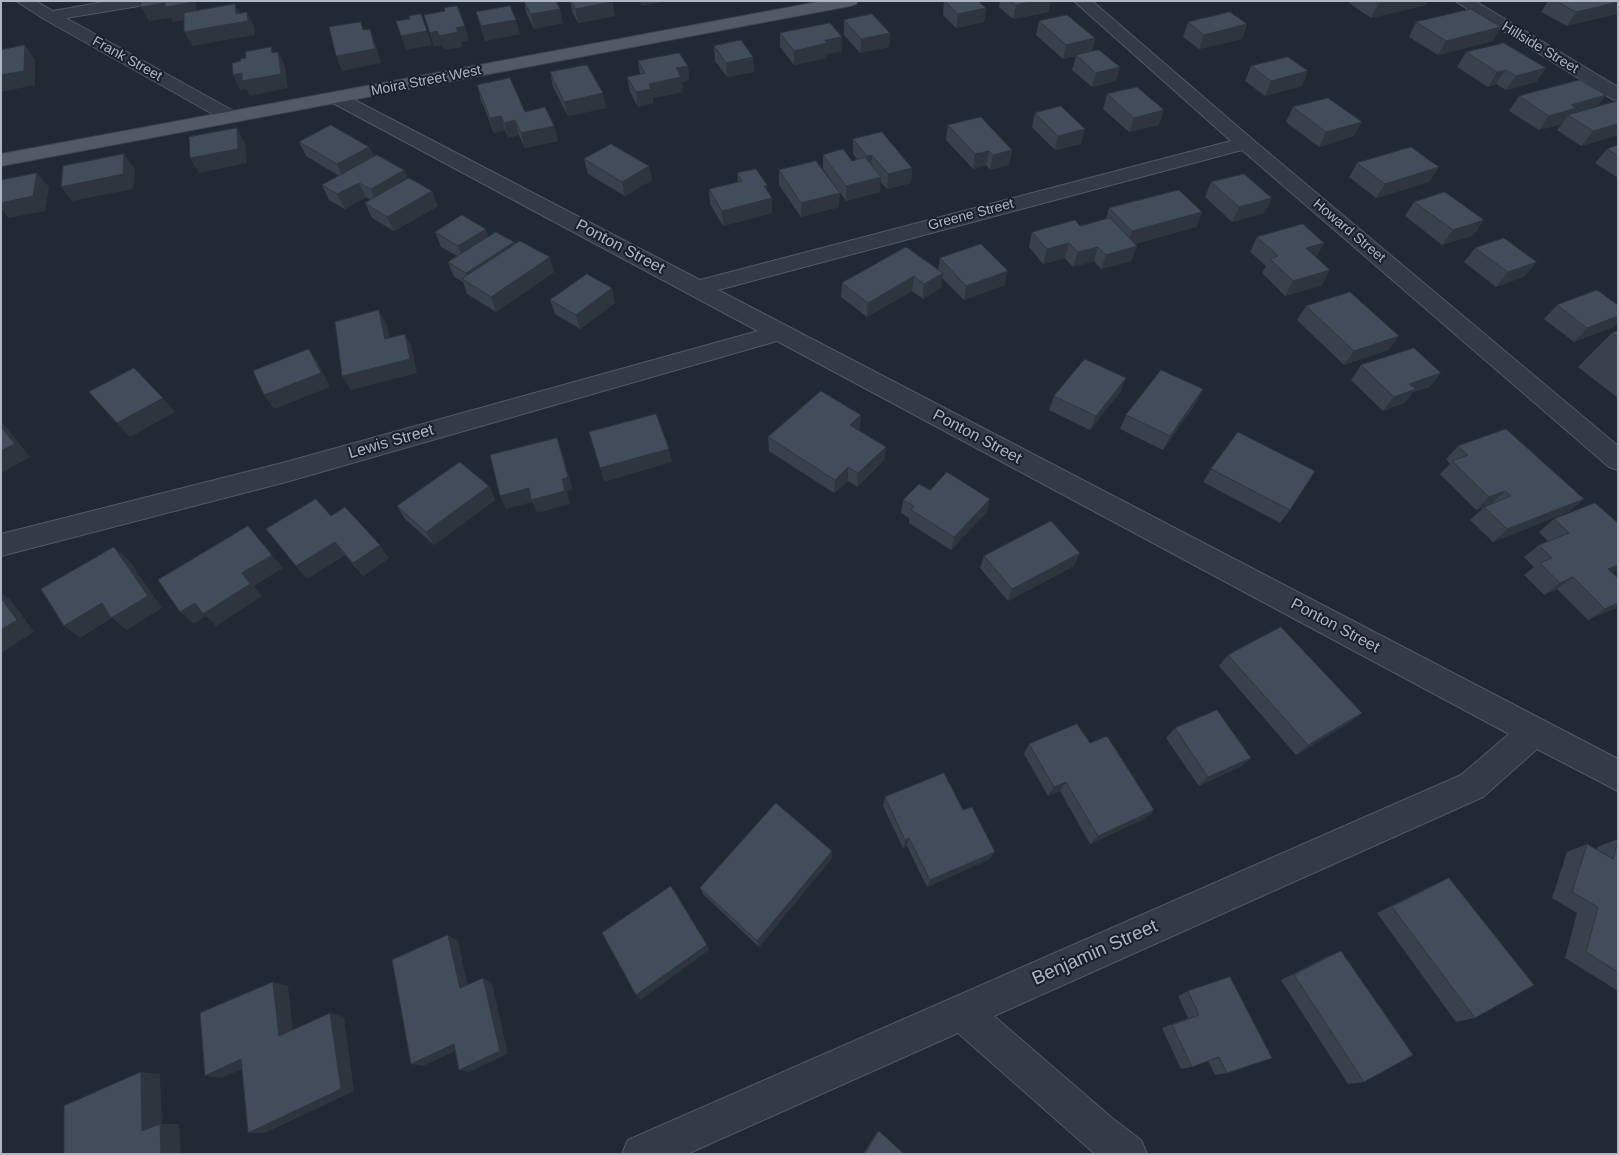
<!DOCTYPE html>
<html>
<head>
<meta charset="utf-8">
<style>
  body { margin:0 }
  #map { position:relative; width:1619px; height:1155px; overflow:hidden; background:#212935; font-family:Arial,sans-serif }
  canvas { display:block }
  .frame { position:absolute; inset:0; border:2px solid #aeb6c3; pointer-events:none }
</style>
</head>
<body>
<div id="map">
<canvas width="1619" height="1155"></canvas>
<div class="frame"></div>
</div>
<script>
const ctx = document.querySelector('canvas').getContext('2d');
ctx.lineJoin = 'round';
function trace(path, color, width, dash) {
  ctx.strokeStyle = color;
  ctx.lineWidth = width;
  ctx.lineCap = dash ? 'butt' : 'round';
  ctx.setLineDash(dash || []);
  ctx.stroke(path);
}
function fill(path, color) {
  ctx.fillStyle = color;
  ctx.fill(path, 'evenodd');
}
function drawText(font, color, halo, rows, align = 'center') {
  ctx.font = font + ' Arial,sans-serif';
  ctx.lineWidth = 4;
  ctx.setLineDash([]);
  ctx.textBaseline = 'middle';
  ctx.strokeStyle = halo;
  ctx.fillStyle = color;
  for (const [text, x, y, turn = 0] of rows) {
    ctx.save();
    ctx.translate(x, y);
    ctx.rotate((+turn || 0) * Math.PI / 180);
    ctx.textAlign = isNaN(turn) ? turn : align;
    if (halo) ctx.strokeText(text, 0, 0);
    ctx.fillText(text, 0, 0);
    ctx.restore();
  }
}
const minor = new Path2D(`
  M16 1H36L53 11 109 1H147L145 4 139 6 66 18 237 113 240 117 237 121 231 122 225 121 44 19Z
  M1074 1H1092L1252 139 1618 446V470L1609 467 1242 150 718 290 1618 759V791L1537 749 1483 797 994 1016 1112 1118 1141 1140 1147 1154H1095L958 1033 687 1154H622L628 1140 1461 775 1509 734 777 341 286 482 1 556V534L286 462 758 331 331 102 328 98 331 94 337 93 343 94 700 280 1231 141Z
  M1455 1H1475L1618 87V100L1612 99Z`);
const major = new Path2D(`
  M823 1H858L856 4 850 6 1 166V154Z`);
const wall = new Path2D(`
  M524 1H556L563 23 534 29 526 12Z
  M570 1H612L615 16 578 23 572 11Z
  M944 1 986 8 984 22 956 28 943 15Z
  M1000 1H1051L1048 12 1013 19 999 7Z
  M1350 1H1428L1426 5 1371 18 1349 3Z
  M1548 1H1618L1567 26 1541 12Z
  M476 12 520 34 485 41Z
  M844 20 890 33 889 47 860 53 844 35Z
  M1039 21 1095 38 1092 51 1116 81 1092 87 1072 70 1076 56 1063 59 1036 35Z
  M1188 22 1247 24 1242 39 1199 49 1183 37Z
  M1416 22 1493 41 1438 55 1409 37Z
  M780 33 842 37V51L827 54V58L794 65 780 47Z
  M714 46 754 72 727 77 715 61Z
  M1466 52 1546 68 1536 82 1506 90 1496 84 1488 87 1457 67Z
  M638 61 688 66 689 80 682 82 683 92 653 98V103L638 107 630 92 627 77 640 75Z
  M1251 66 1302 86 1265 96 1245 81Z
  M550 72 606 108 568 116 553 87Z
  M477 85 525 112 554 126 558 141 525 148 519 135 508 138 505 130 494 133 481 100Z
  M1107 94 1159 125 1129 132 1103 109Z
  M1606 95 1596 107 1618 101V135L1581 146 1557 130 1562 124 1539 130 1509 111 1519 96Z
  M1293 107 1354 136 1319 147 1286 122Z
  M1035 113 1081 144 1055 150 1032 127Z
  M948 125 1012 150 1009 165 990 170 986 165 973 169 946 140Z
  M853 139 912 168 911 183 887 189 880 181V192L846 201 823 169V155L852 161 857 159 853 154Z
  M299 142 369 147 374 157 404 170 407 179 438 206 394 231 372 218 365 203 371 200 366 197 345 209 329 200 322 185 339 176 306 156Z
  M1618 145V178L1595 163 1607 149Z
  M584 159 649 166 652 180 625 196 588 174Z
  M1357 163 1439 167 1429 182 1376 198 1349 177Z
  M779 170 839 207 801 217 779 185Z
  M737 173 767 192 772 213 723 226 710 204 709 189 738 182Z
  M1211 182 1265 213 1232 222 1205 197Z
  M1414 202 1474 235 1442 245 1405 216Z
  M1109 208 1202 212 1196 227 1135 244 1137 246 1131 261 1101 269 1094 261 1073 267 1065 258 1043 264 1029 247 1032 232 1080 226 1106 219Z
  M435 232 488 237 514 242 515 245 554 272 496 312 467 294 463 282 454 277 448 262 457 256 441 247Z
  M1257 237 1316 257 1322 285 1285 296 1262 273 1266 266 1250 252Z
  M1475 248 1525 276 1496 287 1464 262Z
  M940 258 1005 285 964 300 942 278 941 288 923 299 912 291 867 317 841 297 842 283 938 270Z
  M550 300 615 303 580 329 555 314Z
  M1557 305 1613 327 1574 342 1544 319Z
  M1306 306 1399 336 1388 350 1344 365 1297 320Z
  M1618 331V398L1578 367 1612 333Z
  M1361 365 1430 387 1413 392 1404 403 1383 411 1351 380Z
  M1126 378 1120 392 1090 430 1049 410 1054 396Z
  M1203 389 1196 403 1163 450 1120 429 1126 415Z
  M860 429 858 430 886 447 884 460 857 487 848 481 834 493 769 451 768 437Z
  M1458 446 1584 499 1568 512 1493 542 1470 520 1484 507 1476 510 1440 474 1450 464 1446 459Z
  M1211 469 1290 510 1280 523 1203 482Z
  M489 486 495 500 434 545 405 519 397 506Z
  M930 490 987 512 951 550 909 523V518L901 513 903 500Z
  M331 516 389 558 363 576 345 555 307 579 296 566Z
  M1554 519 1618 578V607L1588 620 1557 589 1544 595 1524 575 1534 567 1524 557 1539 545 1548 541 1539 532Z
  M984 556 1074 566 1008 601 980 568Z
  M1228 655 1362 713 1349 723 1296 755 1219 666Z
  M1175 728 1251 758 1240 767 1199 786 1166 738Z
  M1090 743 1154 810 1146 818 1090 844 1060 791 1048 796 1024 754 1029 744Z
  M885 797 963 810 990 859 927 887 907 846 903 848 883 806Z
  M1618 839V991L1565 958 1577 913 1552 898 1567 852 1587 844 1597 850V847Z
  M832 851V858L759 947 703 894 700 888Z
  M1449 878 1475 1018 1456 1022 1377 913 1433 885Z
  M1341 951 1364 1082 1348 1084 1281 980 1326 957Z
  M1188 991 1227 1073 1215 1075 1208 1061 1192 1067 1181 1069 1162 1028 1188 1018 1178 996Z
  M879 1131 904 1154H863L877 1132Z`);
const shadedWall = new Path2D(`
  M189 1H195L196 3 197 18 173 22 171 18 149 21 141 7 165 3Z
  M640 1H668L641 6Z
  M1034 1H1051L1048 12 1013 19 1016 5Z
  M1388 1H1428L1426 5 1371 18 1379 3Z
  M612 2 615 16 578 23 575 9Z
  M1618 2V14L1567 26 1576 12Z
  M235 4 243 19 247 12 254 26 255 35 192 46 184 32 236 14Z
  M986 8 984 22 956 28 958 14Z
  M560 9 563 23 534 29 531 14Z
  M421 14 432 45 406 50 401 36Z
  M516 20 520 34 485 41 481 26Z
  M1247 24 1242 39 1199 49 1204 35Z
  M465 26 469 41 461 42 463 47 444 50 439 36 456 28Z
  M1501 27 1493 41 1438 55 1446 41Z
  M370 29 375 43 381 63 342 71 336 56Z
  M437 31 442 45 434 47 430 33Z
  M890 33 889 47 860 53 861 39Z
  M842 37V51L827 54V58L794 65V51L825 40Z
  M1095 38 1092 53 1076 55V56L1063 59 1066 45Z
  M25 45 35 60V85L1 92V75Z
  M278 52 285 66 288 88 250 96 246 89 240 90 233 75Z
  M753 57 754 72 727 77 726 63Z
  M688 66 689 80 682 82 683 92 653 98V103L638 107 636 92 676 68Z
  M1120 67 1116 81 1092 87 1096 73Z
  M1546 68 1536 82 1506 90 1516 76Z
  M1506 70 1496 84 1488 87 1497 72Z
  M1308 71 1302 86 1265 96 1271 81Z
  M603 93 606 108 568 116 564 102Z
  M1606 95 1595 110 1568 115 1562 124 1539 130 1549 116 1571 105Z
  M1164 110 1159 125 1129 132 1134 118Z
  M501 116 505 130 494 133 490 118Z
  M515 120 519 135 508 138 504 123Z
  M1362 122 1354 136 1319 147 1326 132Z
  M1618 124V135L1581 146 1593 131Z
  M554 126 558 141 525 148 521 133Z
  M237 128 245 143 247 163 199 173 190 158Z
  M1085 129 1081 144 1055 150 1058 136Z
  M369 147 376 162 344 179 337 164Z
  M1012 150 1009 165 990 170 993 155Z
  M989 151 986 165 973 169 975 154Z
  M124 154 135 169 133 189 72 201 61 187Z
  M872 155 871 170 866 171 867 156Z
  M649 166 652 180 625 196 622 182Z
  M1439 167 1429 182 1376 198 1385 184Z
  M912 168 911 183 887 189 888 174Z
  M404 170 410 185 377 204 371 189Z
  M37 173 49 187 45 211 9 218 1 209V203Z
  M881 177 880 192 846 201V186Z
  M359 183 366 197 345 209 337 194Z
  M767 185 768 199 772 198V213L723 226 722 211 764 186Z
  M432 191 438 206 394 231 387 217Z
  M840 193 839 207 801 217V203Z
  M1272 198 1265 213 1232 222 1239 207Z
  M1202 212 1196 227 1127 246 1132 231Z
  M1484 220 1474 235 1442 245 1453 230Z
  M486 229 491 244 464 261 458 246Z
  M514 242 519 257 471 285 466 273Z
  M1069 243 1065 258 1043 264 1047 249Z
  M1324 243 1316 258 1306 248Z
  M1137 246 1131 261 1101 269 1106 255Z
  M1098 247 1094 261 1073 267 1078 252Z
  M550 257 554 272 496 312 491 297Z
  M1537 262 1525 276 1496 287 1508 272Z
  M1330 270 1322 285 1285 296 1293 281Z
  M1008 271 1005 285 964 300 966 286Z
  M943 273 941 288 923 299 924 284Z
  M914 276 912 291 867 317 868 303Z
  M612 288 615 303 580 329 576 315Z
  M379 310 387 325 392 353 385 339Z
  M1618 316V322L1613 327 1574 342 1587 328Z
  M405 334 412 348 417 373 351 390 342 376Z
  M1399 336 1388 350 1344 365 1354 351Z
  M309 349 318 363 330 387 274 409 264 395Z
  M1441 373 1430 387 1413 392 1404 403 1383 411 1394 397 1409 384Z
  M1126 378 1120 392 1090 430 1096 416Z
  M1203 389 1196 403 1163 450 1170 436Z
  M163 398 175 412 130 437 117 423Z
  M861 415 860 429 849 439 850 425Z
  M1 421 30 457 1 473Z
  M557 438 562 451 573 490 567 492 570 504 537 513 532 502 506 509 500 496 562 479Z
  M886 447 884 460 857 487 858 473Z
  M669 449 672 462 604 482 600 468Z
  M848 467V481L834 493 835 480Z
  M489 486 495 500 434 545 426 532Z
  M1505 491 1491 504 1476 510 1489 497Z
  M990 499 987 512 951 550 954 537Z
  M1584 499 1568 512 1493 542 1507 529Z
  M248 526 283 568 254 586 262 596 216 626 206 616 194 624 180 612 242 573Z
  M335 542 345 555 307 579 296 566Z
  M380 545 389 558 363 576 353 563Z
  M114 547 129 560 162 608 127 630 112 618 80 638 64 626 102 603Z
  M1080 553 1074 566 1008 601 1012 589Z
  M1618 565V570L1591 581 1608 569Z
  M1573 577 1557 589 1544 595 1560 583Z
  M1 593 11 600 34 632 1 653Z
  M1618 603V607L1588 620 1605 609Z
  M1362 713 1349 723 1296 755 1308 745Z
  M1251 758 1240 767 1199 786 1208 777Z
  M1066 782 1060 791 1048 796 1054 787Z
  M1154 810 1146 818 1090 844 1098 836Z
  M909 838 907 846 903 848 905 840Z
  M832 851V858L759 947 757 941Z
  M995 852 990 859 927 887 930 880Z
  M448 935 458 941 469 992 460 988Z
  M707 945 709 950 641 1000 636 995Z
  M483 978 492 983 508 1054 469 1072 459 1070Z
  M273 982 288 986 294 1039 279 1036Z
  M330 1013 344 1017 354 1091 265 1133H248Z
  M454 1044 464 1047 423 1066 411 1064Z
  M241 1059 258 1062 222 1078 205 1076Z
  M141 1072 160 1074 162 1124H179L181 1154H161L142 1131Z`);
const building = new Path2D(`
  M141 1H189V3L165 7V3L141 7Z
  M524 1H556L560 9 531 14Z
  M571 1H612V2L575 9Z
  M945 1H978L986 8 958 14Z
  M1011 1H1034L1016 5Z
  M1375 1H1388L1379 3Z
  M1557 1H1618V2L1576 12Z
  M235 4 236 14 247 12 248 21 184 32V13Z
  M457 6 465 26 456 28 458 32 439 36 437 31 430 33 424 15 445 11 444 8Z
  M510 6 516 20 481 26 476 12Z
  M1471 9 1501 27 1446 41 1416 22Z
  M1230 12 1247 24 1204 35 1188 22Z
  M421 14 427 31 401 36 396 21 410 19 409 16Z
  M872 14 890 33 861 39 844 20Z
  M1067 15 1095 38 1066 45 1039 21Z
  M361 22 363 30 370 29 375 49 336 56 329 27Z
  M830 23 842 37 825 40 827 43 794 51 780 33Z
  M741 40 753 57 726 63 714 46Z
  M1504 43 1546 68 1516 76 1506 70 1497 72 1466 52Z
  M25 45 24 71 1 75V50Z
  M271 47 272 53 278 52 281 74 242 81V73L233 75 232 63 241 61 240 59 246 58 245 52Z
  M1099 50 1120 67 1096 73 1076 55Z
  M679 53 688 66 676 68 681 77 649 84 651 89 636 92 627 77 645 73 638 61Z
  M1288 57 1308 71 1271 81 1251 66Z
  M587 65 603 93 564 102 550 72Z
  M510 78 525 112 545 107 554 126 521 133 515 120 504 123 501 116 490 118 477 85Z
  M1580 80 1606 95 1571 105 1576 108 1549 116 1519 96Z
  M1137 87 1164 110 1134 118 1107 94Z
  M1328 98 1362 122 1326 132 1293 107Z
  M1618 101V124L1593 131 1568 115Z
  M1061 106 1085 129 1058 136 1035 113Z
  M981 117 1012 150 993 155 989 151 975 154 948 125Z
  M331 125 369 147 337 164 299 142Z
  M237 128 238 149 190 158 189 137Z
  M882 132 912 168 888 174 872 155 867 156 853 139Z
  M611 144 649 166 622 182 584 159Z
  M1618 145V156L1607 149Z
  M1411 147 1439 167 1385 184 1357 163Z
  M843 149 852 161 865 157 881 177 846 186 823 155Z
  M124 154 123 174 61 187 63 166Z
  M377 155 404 170 371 189 359 183 337 194 322 185Z
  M816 161 840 193 801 203 779 170Z
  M756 169 767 185 764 186 772 198 722 211 709 189 742 181 737 173Z
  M37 173 33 196 1 203V180Z
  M1244 174 1272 198 1239 207 1211 182Z
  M409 178 432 191 387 217 365 203Z
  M1179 190 1202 212 1132 231 1109 208Z
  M1445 192 1484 220 1453 230 1414 202Z
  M462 215 486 229 458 246 435 232Z
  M1110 218 1137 246 1106 255 1098 247 1078 252 1069 243 1047 249 1032 232 1075 220 1080 226Z
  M1303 224 1324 243 1306 248 1330 270 1293 281 1270 259 1278 256 1257 237Z
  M496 232 514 242 466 273 448 262Z
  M1504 238 1537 262 1508 272 1475 248Z
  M520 241 550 257 491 297 462 279Z
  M981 244 1008 271 966 286 940 258Z
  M906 247 943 273 924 284 914 276 868 303 842 283Z
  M587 274 612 288 576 315 550 300Z
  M1597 290 1618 305V316L1587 328 1557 305Z
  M1350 292 1399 336 1354 351 1306 306Z
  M379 310 385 339 405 334 410 359 342 376 335 322Z
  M1618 331V337L1612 333Z
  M1414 348 1441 373 1409 384 1416 389 1394 397 1361 365Z
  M309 349 321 373 264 395 253 371Z
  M1085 359 1126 378 1096 416 1054 396Z
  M134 368 163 398 117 423 89 392Z
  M1161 370 1203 389 1170 436 1126 415Z
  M821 391 861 415 850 425 886 447 858 473 848 467 835 480 768 437Z
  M656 414 669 449 600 468 589 432Z
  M1 427 15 444 1 451Z
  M1506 429 1584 499 1507 529 1484 507 1511 496 1505 491 1489 497 1452 461 1468 455 1458 446Z
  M1238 432 1315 471 1290 510 1211 469Z
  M557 438 568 477 562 479 565 491 531 500 529 488 500 496 490 455Z
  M460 462 489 486 426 532 397 506Z
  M947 472 990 499 954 537 911 510 914 506 903 500 919 484 930 490Z
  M316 499 331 516 345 507 380 545 353 563 335 542 296 566 266 529Z
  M1595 503 1618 523V565L1608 569 1618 578V603L1605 609 1573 577 1560 583 1540 563 1552 558 1539 545 1569 533 1554 519Z
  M1051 521 1080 553 1012 589 984 556Z
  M248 526 272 555 242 573 250 584 203 614 195 603 180 612 158 580Z
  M114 547 148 596 111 618 102 603 64 626 41 589Z
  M1 598 17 620 1 630Z
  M1281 627 1362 713 1308 745 1228 655Z
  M1217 710 1251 758 1208 777 1175 728Z
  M1077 724 1090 743 1107 736 1154 810 1098 836 1066 782 1054 787 1029 744Z
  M944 773 963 810 972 807 995 852 930 880 909 838 905 840 885 797Z
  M776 803 832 851 757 941 700 888Z
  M1618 840V972L1586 952 1598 907 1572 892 1587 844 1613 859Z
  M1449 878 1534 985 1475 1018 1392 907Z
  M671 886 707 945 636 995 602 933Z
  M448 935 460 988 483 978 500 1051 459 1070 454 1044 411 1064 392 960Z
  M1341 951 1413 1055 1364 1082 1294 975Z
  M1230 977 1272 1058 1227 1073 1219 1057 1192 1067 1172 1025 1199 1015 1188 991Z
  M273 982 279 1036 330 1013 341 1089 248 1133 241 1059 205 1076 200 1013Z
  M141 1072 142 1131 160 1124 161 1154H64V1106Z
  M879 1131 904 1154H865Z`);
const farStreetnames = [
  ["Hillside Street",1540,48,31],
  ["Frank Street",127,59,29],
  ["Moira Street West",426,81,-11],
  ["Greene Street",971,215,-15],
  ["Howard Street",1349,231,40]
];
const streetNames = [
  ["Ponton Street",620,247,28],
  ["Ponton Street",977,437,28],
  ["Lewis Street",391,442,-16],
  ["Ponton Street",1335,626,28]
];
const nearStreetnames = [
  ["Benjamin Street",1095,953,-24]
];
trace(minor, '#515964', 2);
trace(major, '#3d4450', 2);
fill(minor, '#343b46');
fill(major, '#525a66');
fill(wall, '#39414d');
fill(shadedWall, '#2e353f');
fill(building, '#424c5a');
trace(building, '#2e353f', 1);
drawText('14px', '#aeb6c3', '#1a202b', farStreetnames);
drawText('16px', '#aeb6c3', '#1a202b', streetNames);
drawText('19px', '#aeb6c3', '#1a202b', nearStreetnames);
</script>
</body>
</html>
